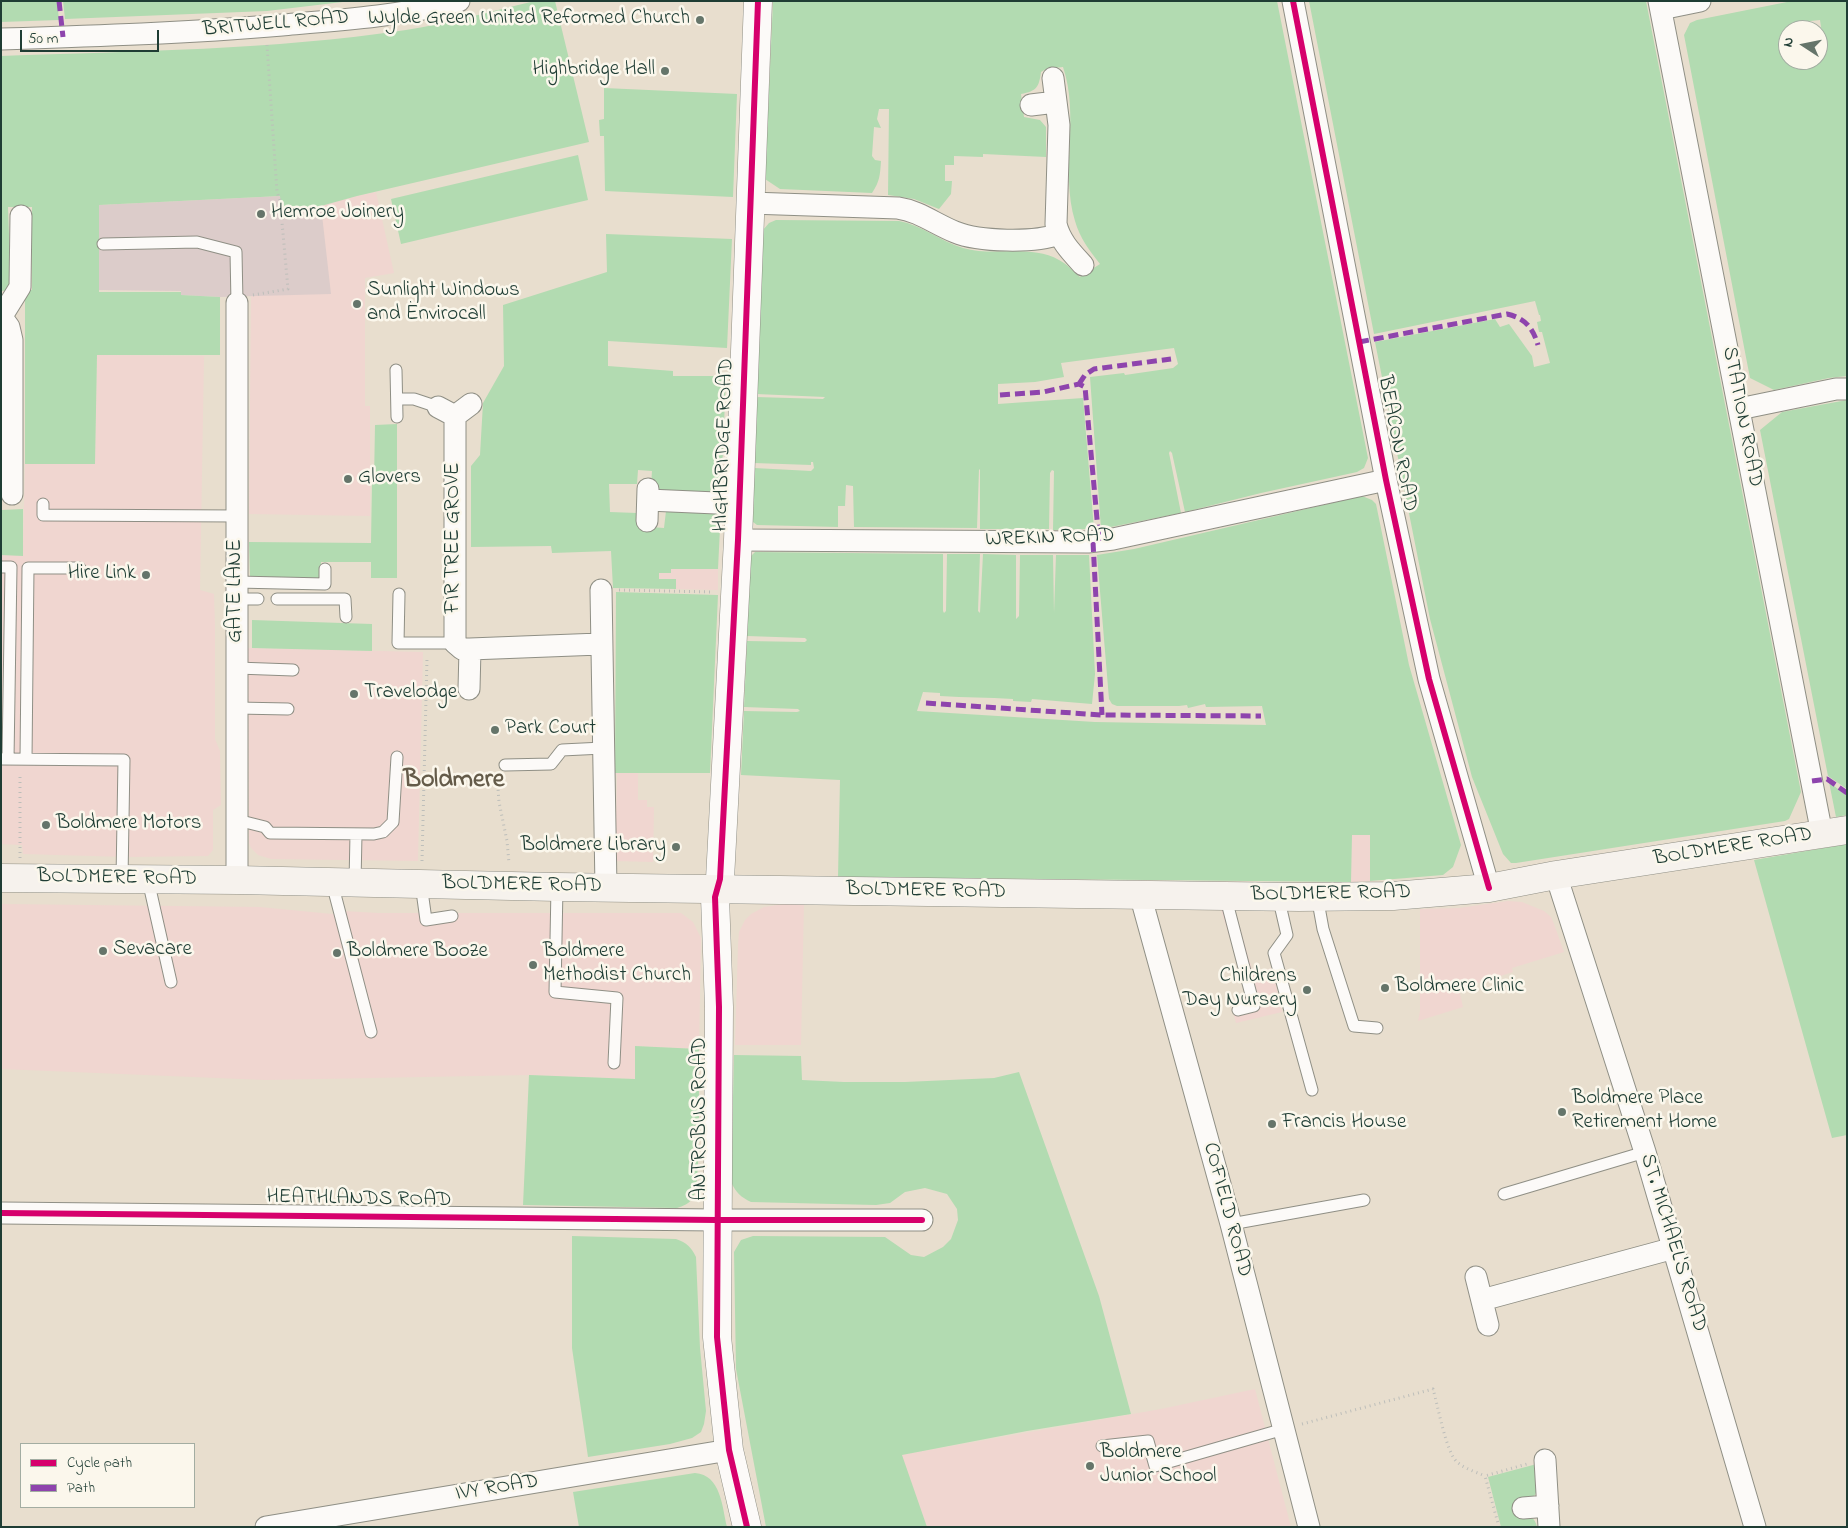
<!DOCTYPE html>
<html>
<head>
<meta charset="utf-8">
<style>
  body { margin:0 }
  #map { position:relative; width:1848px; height:1528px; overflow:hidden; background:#e8dece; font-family:"Indie Flower",sans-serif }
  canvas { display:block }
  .frame { position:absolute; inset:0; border:2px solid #1f3d34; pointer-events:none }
  .legend { position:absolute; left:20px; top:1443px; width:175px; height:65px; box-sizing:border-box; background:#fbf7ec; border:1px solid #a3ada2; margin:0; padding:6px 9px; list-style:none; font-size:15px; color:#1f3d34 }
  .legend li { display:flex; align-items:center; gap:10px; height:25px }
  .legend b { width:25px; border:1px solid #a3ada2 }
  .north { position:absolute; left:1778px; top:20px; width:50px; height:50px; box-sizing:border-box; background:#fbf7ec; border:1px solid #a3ada2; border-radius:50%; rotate:281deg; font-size:14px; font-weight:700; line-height:20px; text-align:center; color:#1f3d34 }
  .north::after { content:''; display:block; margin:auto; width:18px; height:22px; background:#65756a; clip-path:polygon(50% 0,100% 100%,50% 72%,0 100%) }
  .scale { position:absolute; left:20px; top:30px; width:139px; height:22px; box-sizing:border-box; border:2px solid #1f3d34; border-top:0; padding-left:6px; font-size:15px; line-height:18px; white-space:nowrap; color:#1f3d34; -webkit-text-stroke:4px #fbf7ec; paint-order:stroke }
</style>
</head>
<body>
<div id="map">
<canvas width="1848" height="1528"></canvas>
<div class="frame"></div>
<ul class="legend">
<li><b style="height:6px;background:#d6006c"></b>Cycle path</li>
<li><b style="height:6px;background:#8e44ad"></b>Path</li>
</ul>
<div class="north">N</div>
<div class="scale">50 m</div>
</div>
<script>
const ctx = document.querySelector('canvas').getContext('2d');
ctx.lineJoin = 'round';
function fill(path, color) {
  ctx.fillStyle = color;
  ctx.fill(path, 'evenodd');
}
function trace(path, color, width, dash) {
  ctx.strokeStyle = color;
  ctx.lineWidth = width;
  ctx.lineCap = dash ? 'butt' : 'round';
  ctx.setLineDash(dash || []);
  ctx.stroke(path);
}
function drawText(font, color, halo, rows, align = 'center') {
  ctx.font = font + ' "Indie Flower",sans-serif';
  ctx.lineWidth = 5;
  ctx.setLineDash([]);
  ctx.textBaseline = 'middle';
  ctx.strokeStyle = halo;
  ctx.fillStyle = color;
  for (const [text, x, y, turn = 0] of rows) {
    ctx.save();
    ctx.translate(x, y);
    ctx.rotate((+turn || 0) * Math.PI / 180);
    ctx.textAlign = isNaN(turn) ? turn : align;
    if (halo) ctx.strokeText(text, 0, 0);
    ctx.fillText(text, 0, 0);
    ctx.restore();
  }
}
const built = new Path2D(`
  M376 192 394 273 365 278V406H370V516L249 514 251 296 181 295V291L98 290 99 205 281 196H357Z
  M97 355 204 356 200 590 214 594 215 626V739L220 751 221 805 213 810V850L208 856 127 857 23 854 22 845 1 844V555H23L25 464H95Z
  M671 569H718V590L676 589V579H659V573Z
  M248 648 423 652 418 861 271 859 258 855 251 848 249 843Z
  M615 773H638V800H647V807H654L653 862 615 861 617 775Z
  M1351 835H1370V881L1351 882Z
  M804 901 801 1045H735L738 945 739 932 745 920 751 914 764 907Z
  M1508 901 1522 902 1544 911 1551 917 1554 924 1564 952 1512 968 1513 972 1459 989 1463 1007 1418 1021 1420 1011V909L1459 908Z
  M1 904 260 907 332 914 343 911 378 913H681L693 922 701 938 699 1049 635 1046V1079L529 1075 265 1080 1 1069Z
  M1221 910H1235L1253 973 1272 968 1282 1012 1236 1023 1230 1001 1244 997 1246 991Z
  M1255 1389 1291 1527H927L901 1455 1161 1409Z`);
const industrial = new Path2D(`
  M281 196 282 210 321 206 331 294 220 297 181 295V291L98 290 99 205Z`);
const green = new Path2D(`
  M1 1H57L59 20 1 22Z
  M63 1H351L267 11 65 19Z
  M535 1H555L589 142 357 196 321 206 282 210 280 196 99 205V292H181V295L220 297V355H97L95 464H25V290H32V207H8L11 290 1 291V56C136 51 272 50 406 30 449 23 493 11 535 1Z
  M773 1H1277L1368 458 1364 468 1357 472 1261 493 1185 512 1172 453 1170 451 1169 453 1181 513 1101 529 1090 377 1124 373 1125 375 1173 368 1178 364 1174 348 1061 363 1064 377 1035 382 998 384V404L1083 398 1094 529 1053 530 1054 471 1052 470 1050 473 1049 529H980V470L979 469 977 528 854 527 853 486 846 485 845 506H838V527L757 525 753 522 754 468 811 471 814 468 813 462H811V465L754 463 756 397 823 399 825 397 756 394 763 230 769 223 776 220 899 221C922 225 940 241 963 248 993 257 1030 244 1059 260 1067 264 1073 271 1080 277L1100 264C1089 250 1080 238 1075 221 1060 171 1080 117 1063 67L1046 69 1041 72C1039 87 1037 91 1021 94L1024 117 1040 120 1046 127V157L983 154V157L954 156V165H945V181H952L951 194 939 209 914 199 888 195 889 109H879L877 119 881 128 874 127 872 156 875 160 881 161C880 175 880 181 872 193L780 189 765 179Z
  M1309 1H1646L1801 792 1789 819 1785 821 1516 863H1511L1503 854 1472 777 1430 619 1375 342 1495 319 1500 327 1509 324 1532 356 1534 367 1550 363 1542 332H1539L1537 322 1541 321 1540 315H1539L1535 301 1374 334Z
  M1792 1H1847V376L1829 378 1774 390 1750 378 1684 35 1690 23 1697 20ZM1820 20 1822 34H1818V60H1788V30H1792L1791 23Z
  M604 88 737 94 733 197 605 191 604 136H600L599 120 604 119Z
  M578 155 588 200 401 244 391 199Z
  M606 234 732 239 727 348 608 341V366L673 371V376H726L721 497 657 495 651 485 652 471 638 470 637 484H609L610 512 637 513V526L664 528 666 511 721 508 718 569H671V573H659V579H676V589L613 588 611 551 552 553 551 546 471 547V466L480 455 483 403 504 366 503 305 607 272Z
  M1847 400V789L1828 776 1760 430 1782 412Z
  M397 424V578H371V562H321L320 579 250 577 249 542 371 543 372 482 374 481 375 425Z
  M1362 496 1372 500 1376 504 1409 665 1461 845 1453 867 1443 875 1370 881V835H1352L1351 882 838 877 840 780 741 775 744 711 797 712 800 711 798 709 744 707 747 641 805 642 807 640 805 638 747 636 751 556 755 552 943 554V611L944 613 946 611 947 554H980L978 611 980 613 983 554 1016 555V619L1019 616 1020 555H1053L1054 613 1056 555H1089L1095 674 1092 704 1032 699 1031 702 1013 701V699C987 697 967 698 940 696V693L923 692 917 711 1095 722 1266 725 1262 706 1206 707 1205 704 1188 708 1187 705 1179 706H1117L1112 704 1109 699 1097 555 1134 549Z
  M1 500 2 510 23 509V556L1 555Z
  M616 592 718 595 710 773H615Z
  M252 620 372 624V651L252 648Z
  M1829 782 1847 796V815L1836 817Z
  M1847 844V1135L1832 1138 1754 860Z
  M635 1046 699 1049C698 1073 702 1185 693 1198 689 1204 683 1206 677 1208L523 1205 529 1075 635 1079Z
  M734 1055 801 1056 802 1080 844 1082H905L994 1078 1019 1072 1099 1296 1131 1414 1027 1431 902 1455 927 1527H766L736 1369 734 1252 741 1240 753 1236 885 1237 911 1255 924 1257 943 1247 951 1239 958 1220 957 1209 947 1194 925 1188 905 1192 890 1203 876 1205 751 1202C741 1197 736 1193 731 1182Z
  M572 1236 676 1239C687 1243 691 1247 696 1257L700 1348 706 1411 704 1424 701 1432 692 1438 670 1444 588 1457 572 1348Z
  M1548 1461 1535 1495 1525 1501 1513 1503 1515 1515C1525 1514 1535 1515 1537 1527H1501L1488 1477Z
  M695 1473C721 1475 722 1506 727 1527H579L573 1492Z`);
const path = new Path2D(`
  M253 295 288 289 280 200 277 192 267 45
  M619 590 713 592
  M497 775 499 802 507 841 509 863
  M20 858V774
  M422 861 427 658
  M1302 1424 1433 1389C1438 1406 1446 1452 1457 1462 1465 1469 1476 1472 1485 1476
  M1499 1527 1485 1476 1527 1464`);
const service = new Path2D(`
  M103 244 197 242 236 252 237 303
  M396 370 397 417
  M397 399H414L438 407
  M43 504V515L237 516
  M1 567H11L8 759
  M237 582 325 584V569
  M399 594 398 643H455
  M237 599H258
  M277 599H345L346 617
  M237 668 293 670
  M237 708 288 709
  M1 759 124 760 122 879
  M26 759 28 568H80
  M505 765 551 764 562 750 603 748
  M237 820 265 827 270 833 374 834 383 832 393 822 397 757
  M148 880 171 982
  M332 883 371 1032
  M355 883 356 834
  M421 884 426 920 452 916
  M557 887 555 992 617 998 614 1063
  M1225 895 1254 1006 1238 1010
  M1278 896 1287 935 1274 953 1312 1090
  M1317 896 1323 929 1354 1026 1377 1028
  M1504 1194 1645 1152
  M1231 1224 1364 1200
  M1102 1446 1148 1441 1155 1466 1284 1429`);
const minor = new Path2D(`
  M1293 1 1386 480 1429 679 1489 888
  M1659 1 1822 834
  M1661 9 1700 1
  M1 39C95 36 189 33 282 25 342 20 401 16 459 1
  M1053 78 1059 125 1056 224C1060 241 1071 252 1083 265
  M1031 105 1056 102
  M750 203 898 208C919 211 935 224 955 232 979 242 1035 243 1059 234
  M1 316 9 327 12 340V494
  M2 316 20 287 21 216
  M438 407 455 416 471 404
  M1739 409 1836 389H1847
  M455 416V643L462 649H470L600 644
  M648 500 739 504
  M647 521 648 489
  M738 540 1088 542 1113 539 1386 480
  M601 590 606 888
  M469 689 470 649
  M1556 875 1645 1152 1755 1527
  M237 880V303
  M1140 894 1231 1224 1309 1527
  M1 1213 717 1220H922
  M1476 1277 1488 1325
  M1482 1300 1674 1248
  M1545 1460 1549 1527
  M1523 1508 1548 1506
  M266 1527 729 1450`);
const tertiary = new Path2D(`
  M747 1527 729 1450 717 1337 719 1007 715 897 720 879 738 540 758 1`);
const secondary = new Path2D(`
  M1 878 237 880 557 887 1299 897 1393 896 1489 888 1556 875 1847 830`);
const quiet = new Path2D(`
  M59 1 63 37
  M1359 342 1507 314C1525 318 1533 328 1538 345
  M1079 384 1085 375 1094 369 1171 359
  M1000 395 1043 392 1079 384 1085 387 1099 541
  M1093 542 1102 715
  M926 703 1102 715 1261 716
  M1812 781 1827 779 1847 793`);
const cycleway = new Path2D(`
  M1293 1 1386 480 1429 679 1489 888
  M1 1213 717 1220H922
  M747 1527 729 1450 717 1337 719 1007 715 897 720 879 738 540 758 1`);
const markers = [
  [700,20,5,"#65756a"],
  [665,71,5,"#65756a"],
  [261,214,5,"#65756a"],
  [357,304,5,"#65756a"],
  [348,479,5,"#65756a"],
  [146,575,5,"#65756a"],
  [354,694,5,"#65756a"],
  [495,730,5,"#65756a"],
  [46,825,5,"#65756a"],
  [676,847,5,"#65756a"],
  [103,951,5,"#65756a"],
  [337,953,5,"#65756a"],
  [533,965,5,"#65756a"],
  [1385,988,5,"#65756a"],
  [1307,990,5,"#65756a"],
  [1562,1112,5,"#65756a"],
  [1272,1124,5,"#65756a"],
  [1090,1466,5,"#65756a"]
];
const poiNames = [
  ["Wylde Green United Reformed Church",690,20,"right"],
  ["Highbridge Hall",655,71,"right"],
  ["Hemroe Joinery",271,214],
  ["Sunlight Windows",367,292],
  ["and Envirocall",367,316],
  ["Glovers",358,479],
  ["Hire Link",136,575,"right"],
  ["Travelodge",364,694],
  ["Park Court",505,730],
  ["Boldmere Motors",56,825],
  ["Boldmere Library",666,847,"right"],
  ["Sevacare",113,951],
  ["Boldmere Booze",347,953],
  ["Boldmere",543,953],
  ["Methodist Church",543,977],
  ["Childrens",1297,978,"right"],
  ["Day Nursery",1297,1002,"right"],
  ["Boldmere Clinic",1395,988],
  ["Boldmere Place",1572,1100],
  ["Retirement Home",1572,1124],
  ["Francis House",1282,1124],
  ["Boldmere",1100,1454],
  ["Junior School",1100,1478]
];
const streetNames = [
  ["BRITWELL ROAD",276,25,-5],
  ["STATION ROAD",1741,417,79],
  ["BEACON ROAD",1396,444,79],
  ["HIGHBRIDGE ROAD",725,445,-88],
  ["FIR TREE GROVE",455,538,-90],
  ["WREKIN ROAD",1050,539,-2],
  ["GATE LANE",237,591,-90],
  ["BOLDMERE ROAD",1733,848,-9],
  ["BOLDMERE ROAD",117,879,1],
  ["BOLDMERE ROAD",522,886,1],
  ["BOLDMERE ROAD",926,892,1],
  ["BOLDMERE ROAD",1331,895,-1],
  ["ANTROBUS ROAD",702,1119,-90],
  ["HEATHLANDS ROAD",359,1200,1],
  ["COFIELD ROAD",1226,1210,75],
  ["ST. MICHAEL'S ROAD",1672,1243,73],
  ["IVY ROAD",497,1489,-9]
];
const districtNames = [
  ["Boldmere",454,782]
];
fill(built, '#f0d6d0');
fill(industrial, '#dcccca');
fill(green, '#b2dbb1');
trace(service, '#8f8f85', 13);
trace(minor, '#8f8f85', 23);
trace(tertiary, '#8f8f85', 29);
trace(secondary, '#8f8f85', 29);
trace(path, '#bdbeba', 3, [1, 4]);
trace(service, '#fcfaf8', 11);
trace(minor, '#fcfaf8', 21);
trace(tertiary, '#fcfaf8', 28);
trace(secondary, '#f6f2ed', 28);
trace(quiet, '#8e44ad', 5, [10, 5]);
trace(cycleway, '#d6006c', 6);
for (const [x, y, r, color] of markers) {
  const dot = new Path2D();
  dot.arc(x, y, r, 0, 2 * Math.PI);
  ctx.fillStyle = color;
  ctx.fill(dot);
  trace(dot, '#fbf7ec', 2);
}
drawText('21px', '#1f3d34', '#fbf7ec', poiNames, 'left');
drawText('21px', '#1f3d34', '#fbf7ec', streetNames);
drawText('bold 26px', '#645b49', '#fbf7ec', districtNames);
</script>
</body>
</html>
